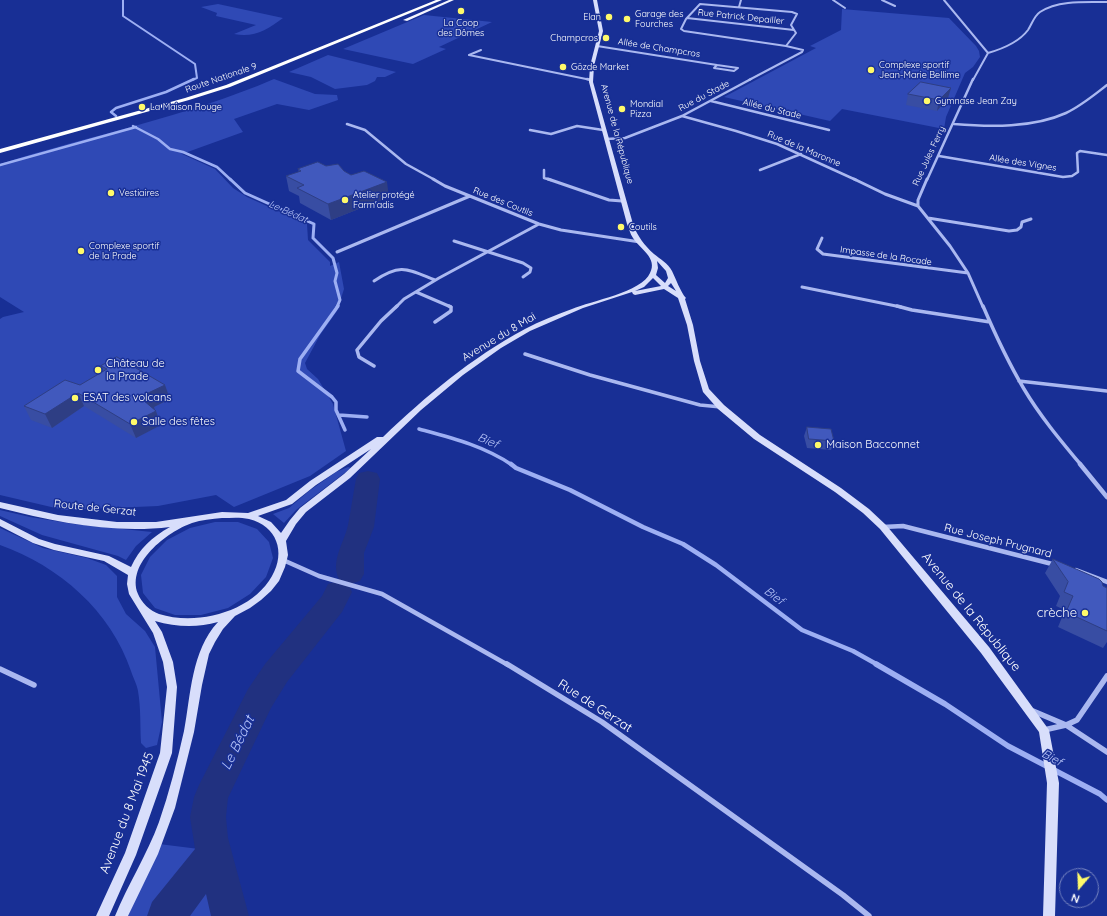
<!DOCTYPE html>
<html>
<head>
<meta charset="utf-8">
<style>
  body { margin:0 }
  #map { position:relative; width:1107px; height:916px; overflow:hidden; background:#182f95; font-family:Quicksand,sans-serif }
  canvas { display:block }
  .north { position:absolute; left:1059px; top:868px; width:40px; height:40px; box-sizing:border-box; background:#182f95; border:1px solid #7482bf; border-radius:50%; rotate:199deg; font-size:11px; font-weight:700; line-height:16px; text-align:center; color:#fff }
  .north::after { content:''; display:block; margin:auto; width:14px; height:18px; background:#fffa6a; clip-path:polygon(50% 0,100% 100%,50% 72%,0 100%) }
</style>
</head>
<body>
<div id="map">
<canvas width="1107" height="916"></canvas>
<div class="north">N</div>
</div>
<script>
const ctx = document.querySelector('canvas').getContext('2d');
ctx.lineJoin = 'round';
function fill(path, color) {
  ctx.fillStyle = color;
  ctx.fill(path, 'evenodd');
}
function trace(path, color, width, dash) {
  ctx.strokeStyle = color;
  ctx.lineWidth = width;
  ctx.lineCap = dash ? 'butt' : 'round';
  ctx.setLineDash(dash || []);
  ctx.stroke(path);
}
function drawText(font, color, halo, rows, align = 'center') {
  ctx.font = font + ' Quicksand,sans-serif';
  ctx.lineWidth = 3;
  ctx.setLineDash([]);
  ctx.textBaseline = 'middle';
  ctx.strokeStyle = halo;
  ctx.fillStyle = color;
  for (const [text, x, y, turn = 0] of rows) {
    ctx.save();
    ctx.translate(x, y);
    ctx.rotate((+turn || 0) * Math.PI / 180);
    ctx.textAlign = isNaN(turn) ? turn : align;
    if (halo) ctx.strokeText(text, 0, 0);
    ctx.fillText(text, 0, 0);
    ctx.restore();
  }
}
const green = new Path2D(`
  M218 4 283 18C267 30 254 38 234 34L256 25 216 16 217 13 201 7Z
  M842 9 949 18 976 46 979 51 980 57 973 67 965 73 946 117 944 129 842 109 830 121 724 97 816 48 810 46 841 30Z
  M424 15 492 22 439 47 446 49 413 64 343 49Z
  M328 55 396 72 385 77H377L375 81 367 85 335 89 311 77 289 72Z
  M274 79 315 94 337 95 338 100 309 110 277 104 234 119 243 132 182 154 215 169 233 188 247 197 307 224 308 240 330 262V266L339 262 344 289 337 311 320 335 305 363 307 369 318 379 333 404 346 451 310 476 234 507 216 495 158 506 64 510 0 495V319L3 317 24 312 0 297V164C91 135 186 117 274 79Z
  M348 467 351 468 296 510 284 523 273 514 289 508 309 491 336 472Z
  M0 510 30 517 74 524 152 532 136 546 126 560 118 556 42 535 0 516Z
  M215 522H238L257 529 269 542 273 558 266 577 250 594 228 608 201 615H175L155 608 143 593 141 575 150 557 167 540 190 528Z
  M0 528 43 548 87 558 106 565 117 576V597L126 614 145 631 155 647 162 722 157 745 146 748 141 743C140 726 141 708 138 691 137 684 133 678 131 671 111 611 59 566 0 545Z
  M159 844 199 849 215 916H128Z`);
const streamFar5 = new Path2D(`
  M123 0V16L195 64 197 78 192 80`);
const streamFar4 = new Path2D(`
  M116 116 111 112 116 108 166 92 194 79
  M133 126 158 139 170 149 183 152 217 167 231 180
  M0 165 136 127`);
const streamFar3 = new Path2D(`
  M230 179 245 193 314 224 313 238 333 258 337 273 335 281 340 300 337 307`);
const streamFar2 = new Path2D(`
  M338 306 300 359 298 371 332 397 336 402V410L345 430
  M339 415 367 417
  M419 429C452 438 484 446 512 465`);
const streamFar1 = new Path2D(`
  M511 464 516 468 570 490 643 527 683 544 716 565 802 630 853 651 878 665`);
const stream = new Path2D(`
  M876 664 945 704 1008 746 1100 794 1107 800`);
const river = new Path2D(`
  M368 471 377 473 380 479 374 527 364 553V574L360 581 350 584 340 581C329 562 344 544 348 525 351 510 353 494 356 479L359 473Z
  M338 581 348 584 352 592 342 612 287 682 271 708 228 798 226 817 228 838 249 916H211L206 894 190 916H147L152 902 195 849 190 817 194 797 199 785 248 689 265 664 322 596 328 584Z`);
const streetFar5 = new Path2D(`
  M833 0 845 8
  M882 0 895 6
  M944 0 988 53 973 80
  M700 4 792 12 797 14 791 25 796 33 786 46 684 31 681 29 686 19Z
  M739 7 741 0
  M687 18 794 30
  M597 46 717 65
  M481 50 469 55 591 80
  M988 53C1002 49 1019 42 1028 30 1032 24 1034 16 1040 12 1058 0 1086 2 1107 2
  M717 65 738 68 734 71 714 68Z
  M749 80 802 52 803 50 786 46`);
const streetFar4 = new Path2D(`
  M587 79 591 80
  M711 101 829 130
  M682 116 736 131 777 144 856 180
  M347 124 365 130 406 164 435 180
  M954 124C990 127 1033 128 1066 113 1081 106 1094 95 1107 85
  M530 130 551 134 577 126 603 130
  M606 139 625 138 682 116 751 79
  M939 156 1063 177 1072 176 1078 172 1077 153 1080 151 1107 155
  M544 170V178L551 180
  M760 170 801 154
  M927 180 973 79`);
const streetFar3 = new Path2D(`
  M433 179 445 186 539 224 561 230 640 242
  M548 179 609 200 622 201
  M854 179 885 194 918 206
  M927 179 918 200V206L950 246 968 273 983 307
  M928 218 1009 231 1017 230 1021 227 1022 222 1031 219
  M822 238 817 249 823 254 968 273
  M454 241 523 263 531 268 530 272 523 277
  M337 252 470 196
  M374 281C401 263 407 269 435 280
  M802 287 901 307
  M416 292 451 307
  M396 307 404 299 439 278 539 224`);
const streetFar2 = new Path2D(`
  M897 306 912 310 990 322
  M983 306C995 334 1008 362 1024 389 1040 416 1061 441 1081 465
  M435 322 451 311V307L449 306
  M525 354 590 375 700 405 721 407
  M374 366 359 357 357 350 381 321 397 306
  M1019 381 1107 391`);
const streetFar1 = new Path2D(`
  M1080 464 1107 497
  M883 527 903 526 1056 565
  M283 560 319 576 382 594 508 665
  M1076 570 1107 582`);
const street = new Path2D(`
  M507 664 602 722 843 895 869 916
  M0 669 34 685
  M1033 711 1066 725 1107 752
  M1044 730 1066 725 1077 720 1107 676`);
const secondary = new Path2D(`
  M593 0H597L603 31 594 66 593 82 633 224C638 237 644 245 654 254 660 259 668 263 672 271 675 277 681 293 686 298L685 299 693 325 700 361 709 389 724 405 760 435 841 488 869 509 886 525 989 647 1049 730 1059 783 1055 916H1043L1047 783 1039 732 981 653 880 529 863 513 835 492 754 439 718 409 703 392 694 361 687 325 678 298 664 289 635 295 633 294 632 292 583 308 530 331 501 348 463 375 421 410 350 478 306 512 296 524 286 541 288 555 285 567 279 581 271 591 261 600 250 608 235 616 223 629 215 642 209 654 202 685 194 732 175 808 158 854 128 916H115C128 884 147 855 159 822 169 793 177 762 184 731 191 695 191 651 218 622 197 628 176 627 155 621L162 632 173 662 177 687 172 753 136 855 109 916H96L125 853 160 753 167 687 163 662 153 633 129 594 127 584 128 575 104 561 54 550 33 543 0 526V519L39 539 55 544 109 556 131 567C139 549 152 537 170 527 113 534 55 522 0 508V502L58 515 117 522H156L222 512 248 513 286 500 310 481 377 437H383C426 396 471 358 525 329 540 321 556 315 572 309 591 301 642 292 650 273 658 258 640 249 633 238 630 234 629 228 627 224L589 82 590 66 599 31ZM657 261 666 271 668 278 665 283 656 275 658 268ZM653 278 661 286 635 291 644 287ZM671 283 676 291 668 286ZM371 449 344 474 300 508 290 520 281 533 271 522 258 516 292 504 316 485ZM222 518C231 518 240 517 249 519 277 526 286 552 272 576 252 612 197 626 159 614 150 611 141 602 138 594 126 563 167 532 192 523 201 520 212 519 222 518Z`);
const primary = new Path2D(`
  M449 0H454L407 21 403 20Z`);
const highway = new Path2D(`
  M436 0H442L230 87 189 100 0 153V149L185 98 226 85Z`);
const wall = new Path2D(`
  M951 88 948 98 937 111 906 105 908 94Z
  M326 166 344 171 389 197 331 220 300 203 299 196 289 191 286 176 299 172 298 169Z
  M101 366 170 399 154 407 155 410H154L161 425 136 438 84 406 52 428 31 420 24 406 80 385 103 371Z
  M807 427 834 441 831 450 807 448 804 436Z
  M1053 559 1107 588V642L1103 648 1058 627 1065 610 1056 606 1060 596 1045 573Z`);
const shadedWall = new Path2D(`
  M951 88 948 98 937 111 939 100Z
  M387 182 389 197 331 220 328 204Z
  M165 385 170 399 154 407 155 410 149 414 143 400 146 394Z
  M78 393 84 406 52 428 45 414Z
  M156 411 161 425 136 438 130 424Z`);
const building = new Path2D(`
  M921 82 951 88 939 100 908 94Z
  M318 162 326 166 338 164 344 171 351 175 364 171 387 182 328 204 297 188 304 185 286 176 301 171 298 169Z
  M117 357 165 385 146 394 150 396 143 400 156 411 130 424 78 393 45 414 24 406 65 380 80 385 107 369 101 366Z
  M807 427 831 429 834 441 809 439Z
  M1053 559 1099 579 1102 582 1103 586 1107 588V631L1066 612 1073 596 1064 592 1068 582Z`);
const markers = [
  [461,11,4,"#fffa6a"],
  [609,17,4,"#fffa6a"],
  [627,19,4,"#fffa6a"],
  [606,38,4,"#fffa6a"],
  [563,67,4,"#fffa6a"],
  [871,70,4,"#fffa6a"],
  [927,101,4,"#fffa6a"],
  [142,107,4,"#fffa6a"],
  [622,109,4,"#fffa6a"],
  [111,193,4,"#fffa6a"],
  [345,200,4,"#fffa6a"],
  [621,227,4,"#fffa6a"],
  [81,251,4,"#fffa6a"],
  [98,370,4,"#fffa6a"],
  [75,398,4,"#fffa6a"],
  [134,422,4,"#fffa6a"],
  [818,445,4,"#fffa6a"],
  [1085,613,4,"#fffa6a"]
];
const farPoinames = [
  ["Garage des",635,14],
  ["Fourches",635,24],
  ["Elan",601,17,"right"],
  ["La Coop",461,23,"center"],
  ["des Dômes",461,33,"center"],
  ["Champcros",598,38,"right"],
  ["Complexe sportif",879,65],
  ["Jean-Marie Bellime",879,75],
  ["Gözde Market",571,67],
  ["Gymnase Jean Zay",935,101],
  ["Mondial",630,104],
  ["Pizza",630,114],
  ["La Maison Rouge",150,107],
  ["Vestiaires",119,193],
  ["Atelier protégé",353,195],
  ["Farm'adis",353,205],
  ["Coutils",629,227],
  ["Complexe sportif",89,246],
  ["de la Prade",89,256]
];
const farStreetnames = [
  ["Rue Patrick Depailler",741,17,6],
  ["Allée de Champcros",659,48,9],
  ["Route Nationale 9",221,78,-19],
  ["Rue du Stade",704,96,-28],
  ["Allée du Stade",772,109,14],
  ["Avenue de la République",617,134,75],
  ["Rue de la Maronne",804,149,23],
  ["Rue Jules Ferry",929,156,-65],
  ["Allée des Vignes",1023,163,9],
  ["Rue des Coutils",503,202,22],
  ["Impasse de la Rocade",886,256,8]
];
const farWaternames = [
  ["Le Bédat",288,212,24]
];
const streetNames = [
  ["Avenue du 8 Mai",499,337,-31],
  ["Route de Gerzat",95,508,6],
  ["Rue Joseph Prugnard",998,541,14]
];
const poiNames = [
  ["Château de",106,364],
  ["la Prade",106,377],
  ["ESAT des volcans",83,398],
  ["Salle des fêtes",142,422],
  ["Maison Bacconnet",826,445]
];
const waterNames = [
  ["Bief",488,441,23],
  ["Bief",774,596,37],
  ["Bief",1052,758,29]
];
const nearStreetnames = [
  ["Avenue de la République",971,612,51],
  ["Rue de Gerzat",595,706,33],
  ["Avenue du 8 Mai 1945",127,813,-69]
];
const nearPoinames = [
  ["crèche",1077,613]
];
const nearWaternames = [
  ["Le Bédat",238,743,-64]
];
fill(green, '#2f49b5');
trace(streamFar5, '#9daff3', 2);
trace(streamFar4, '#9daff3', 2.5);
trace(streamFar3, '#9daff3', 3);
trace(streamFar2, '#9daff3', 3.5);
trace(streamFar1, '#9daff3', 4.5);
trace(stream, '#9daff3', 5.5);
fill(river, '#213180');
trace(streetFar5, '#aab8f0', 2);
trace(streetFar4, '#aab8f0', 2.5);
trace(streetFar3, '#aab8f0', 3);
trace(streetFar2, '#aab8f0', 3.5);
trace(streetFar1, '#aab8f0', 4.5);
trace(street, '#aab8f0', 5.5);
fill(secondary, '#d8defb');
fill(primary, '#f4f5ff');
fill(highway, '#fff');
fill(wall, '#384da3');
fill(shadedWall, '#2e3e84');
fill(building, '#4159bd');
trace(building, '#2e3e84', 1);
for (const [x, y, r, color] of markers) {
  const dot = new Path2D();
  dot.arc(x, y, r, 0, 2 * Math.PI);
  ctx.fillStyle = color;
  ctx.fill(dot);
  trace(dot, '#182f95', 1.5);
}
drawText('9px', '#fff', '#182f95', farPoinames, 'left');
drawText('9px', '#fff', '#182f95', farStreetnames);
drawText('italic 10px', '#b6c3f7', '#182f95', farWaternames);
drawText('11px', '#fff', '#182f95', streetNames);
drawText('11px', '#fff', '#182f95', poiNames, 'left');
drawText('italic 12px', '#b6c3f7', '#182f95', waterNames);
drawText('13px', '#fff', '#182f95', nearStreetnames);
drawText('13px', '#fff', '#182f95', nearPoinames, 'right');
drawText('italic 14px', '#b6c3f7', '#182f95', nearWaternames);
</script>
</body>
</html>
